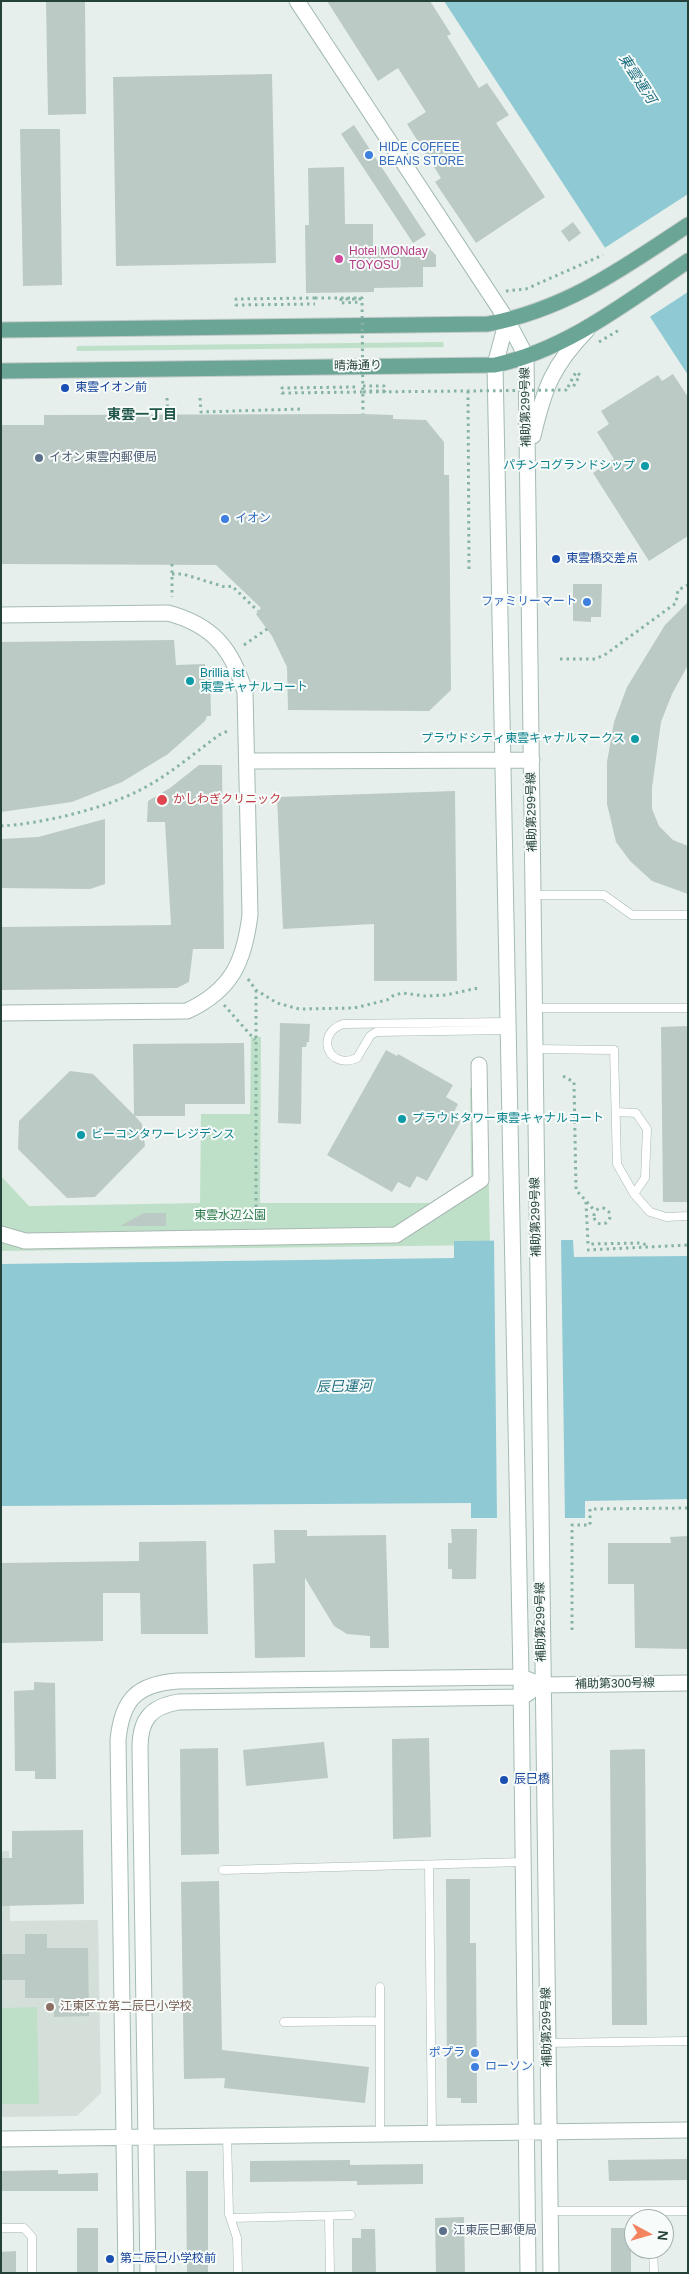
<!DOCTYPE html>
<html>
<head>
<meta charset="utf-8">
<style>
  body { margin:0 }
  #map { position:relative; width:689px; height:2274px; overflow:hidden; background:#e6efeb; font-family:Arial,sans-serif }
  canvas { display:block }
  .frame { position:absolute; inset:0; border:2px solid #24423a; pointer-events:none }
  .north { position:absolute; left:624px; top:2209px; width:50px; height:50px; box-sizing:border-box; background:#f7fbf9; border:1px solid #a3b1ad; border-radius:50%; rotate:96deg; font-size:14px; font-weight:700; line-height:20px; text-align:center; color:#24423a }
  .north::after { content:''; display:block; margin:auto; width:18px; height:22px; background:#f4845f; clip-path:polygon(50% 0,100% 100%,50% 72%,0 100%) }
</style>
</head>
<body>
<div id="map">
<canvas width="689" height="2274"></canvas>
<div class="frame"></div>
<div class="north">N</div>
</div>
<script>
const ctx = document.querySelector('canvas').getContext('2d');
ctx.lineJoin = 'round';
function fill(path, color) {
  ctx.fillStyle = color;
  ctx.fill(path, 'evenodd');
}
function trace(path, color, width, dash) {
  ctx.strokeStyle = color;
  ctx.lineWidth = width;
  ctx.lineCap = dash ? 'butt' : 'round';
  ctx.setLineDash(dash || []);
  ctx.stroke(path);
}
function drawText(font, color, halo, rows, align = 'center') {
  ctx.font = font + ' Arial,"Noto Sans JP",sans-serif';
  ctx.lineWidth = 4;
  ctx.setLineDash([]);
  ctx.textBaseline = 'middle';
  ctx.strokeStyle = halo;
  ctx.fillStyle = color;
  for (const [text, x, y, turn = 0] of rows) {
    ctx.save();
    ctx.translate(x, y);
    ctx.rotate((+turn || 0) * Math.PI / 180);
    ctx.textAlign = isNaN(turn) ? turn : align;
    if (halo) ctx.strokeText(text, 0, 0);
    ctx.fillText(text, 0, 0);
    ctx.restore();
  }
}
const built = new Path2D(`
  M1 1851H9L10 1921 98 1920 101 2093 77 2116 1 2117Z`);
const green = new Path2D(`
  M443 342 444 347 77 351 76 348 78 346Z
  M251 1037H261L260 1203H433L471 1179 470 1088H487L490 1245 1 1251V1176L29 1206 200 1203 201 1114H250Z
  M37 2007 39 2104H1V2008Z`);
const water = new Path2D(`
  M444 1H688V375Z
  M573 1240 574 1257 688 1256V1499L585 1501V1518H471V1503L1 1506V1264L454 1258V1241Z`);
const pier = new Path2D(`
  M688 194V292L648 318 603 249Z
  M494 1238H561L565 1521H497Z`);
const building = new Path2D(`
  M46 1H85L86 114 48 115Z
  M327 1H430L451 34 447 36 479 88 487 83 509 115 496 123 545 197 476 243 435 182 441 178 407 124 426 112 398 68 378 81Z
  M272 74 276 263 116 266 113 77Z
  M354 125 426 235 413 243 341 134Z
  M20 129H60L62 285 23 286Z
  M344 167 345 224H373V247H427L436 255V267H423V287L374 288V292L306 293 305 225H309L308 168Z
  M573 222 581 233 569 242 561 231Z
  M673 374 688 397V536L649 561 593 473 614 459 597 432 609 424 601 411 658 375 662 381Z
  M363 414 393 415V419L426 420 444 442V475H449L451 690 429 711 288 710 287 667 272 636 256 614 261 608 216 565 1 564V425H44V415Z
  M573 584H602L601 617H591V622L573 621Z
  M688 602V665L672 694 661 722 652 788V809L659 826 673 840 688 846V894L652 881 630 861 616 842 607 804V762L614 722 627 687 665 625Z
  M174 640 176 665 205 664V667L210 669 211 716H207L205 721 168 754 122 782 72 802 1 812V642Z
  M199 765H222L224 949H193L189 982 177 988 1 990V927L171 925 165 822H147L148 801 170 788Z
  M455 791 457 981H374V924L283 929 277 797Z
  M105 819V884L90 889 1 888V839L38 837Z
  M280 1023 310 1024 309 1042H307L306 1047H302L301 1124 278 1123Z
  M688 1026V1202H663L661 1027Z
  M244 1043 245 1104H185V1116H135L142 1124 145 1146 95 1197 67 1198 18 1149 19 1121 70 1071 93 1074 134 1115 133 1044Z
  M386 1050 397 1056 398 1054 453 1085 446 1097 458 1104 452 1116 461 1121 427 1181 417 1176 410 1188 398 1182 392 1192 327 1155Z
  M144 1213H166V1226H120Z
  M451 1529H477L476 1579H452V1569H448V1543H452Z
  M274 1530H307V1536L386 1535 389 1648H370V1636L347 1634 334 1626 305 1578V1657L255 1658 253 1564 275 1563Z
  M688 1536V1649L635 1648 634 1584H608V1543H671L670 1537Z
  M206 1541 208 1634H141L140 1593H103V1641L1 1643V1563L139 1561V1542Z
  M34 1682 55 1683 56 1779H35V1771H15L14 1691 34 1690Z
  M429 1738 431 1837 393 1839 392 1739Z
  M324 1742 328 1778 246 1786 243 1750Z
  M218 1748 219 1854 181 1855 180 1749Z
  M645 1749 647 2025H612L610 1750Z
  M83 1830 84 1904 1 1906V1858H12V1831Z
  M446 1879H470V1943H476L477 2103H461V2098H447Z
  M219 1881 222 2050 369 2067 365 2103 224 2088 225 2078 184 2079 181 1882Z
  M25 1934H47V1948H88L89 2016 54 2017V1998H25V1980H1V1954H25Z
  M688 2159V2180L609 2181 608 2160Z
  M350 2160V2165L423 2164V2184L357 2185V2181L250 2182V2161Z
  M58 2170V2174L98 2173V2191H1V2171Z
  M186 2171H208V2273H187Z
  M464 2217 465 2273H436L435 2218Z
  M77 2228H98V2273H77Z
  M611 2228H631V2273H611Z
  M361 2229H375L376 2273H352V2238H361Z
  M16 2251V2273H1V2252Z`);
const path = new Path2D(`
  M506 291 526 289 603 255
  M315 298 236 299V305L315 304
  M361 299H341L340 303 361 302
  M599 342 619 330
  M363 386H384L385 391H365
  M355 387 282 388V393L363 392
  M568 387 576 372 580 375 572 389
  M468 391 469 571
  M167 398 168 415
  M200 398 201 412 302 409
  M172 564V597
  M172 574H183L225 587 232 586 258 611
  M244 645 267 629
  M560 659H595L606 654 676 603 678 590 688 585
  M1 826C40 824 103 809 138 791 167 777 193 754 219 735L230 730
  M248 979 256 990 277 1003 299 1009 354 1008 387 1000 394 995 403 993 425 996 446 995 478 988
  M256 990V1221
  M224 1005 255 1040
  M563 1076 574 1082 576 1190 595 1211
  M586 1202 588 1244 642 1243 648 1246
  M594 1216a8 8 0 1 1 16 0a8 8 0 1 1-16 0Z
  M587 1250 688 1245
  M572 1630V1525H590V1509L688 1508`);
const lane = new Path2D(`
  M533 895H604L632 915H688
  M534 1008H688
  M508 1030 376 1032 370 1036 357 1058C329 1071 314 1034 343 1024L508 1022
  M534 1049 614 1050 617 1164 634 1194 650 1212 666 1217 688 1216
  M616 1112 636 1113 647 1129 645 1178 634 1194
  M429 1865 432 2134
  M223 1870 523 1862
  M380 1987V2134
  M284 2022 380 2021
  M547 2043 688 2041
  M227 2136 229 2214 237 2238 238 2273
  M550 2211H688
  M329 2216 330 2273
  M231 2218 351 2215
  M1 2228H24L32 2237V2273
  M653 2249 654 2273`);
const street = new Path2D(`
  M1 1234 25 1241 396 1235 481 1180 479 1065`);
const secondary = new Path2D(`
  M297 1 507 320 526 356 551 2273
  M507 320 495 365 521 1677 528 2273
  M533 436C544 389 552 366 587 330
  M1 615 168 613C213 625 232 649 245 692L250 915C244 962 232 990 187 1011L1 1013
  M248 761 532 760
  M1 2139 688 2130
  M126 2273 118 1740C122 1699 137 1684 178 1681L521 1677 542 1685 688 1683
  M148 2273 140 1748C140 1720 150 1707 178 1702L522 1697 530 1692`);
const primary = new Path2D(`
  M1 330 488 324C567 309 623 268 688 225
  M1 371 495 365C567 350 628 301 688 261`);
const pathBridge = new Path2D(`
  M315 298H362L363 414
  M363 392 566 390 568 387`);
const markers = [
  [369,155,5,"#3f7fe0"],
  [339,259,5,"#d1479c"],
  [65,388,5,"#1a4fb4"],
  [39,458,5,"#5c6f8a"],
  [645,466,5,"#0f9aa8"],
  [225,519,5,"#3f7fe0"],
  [556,559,5,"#1a4fb4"],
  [587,602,5,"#3f7fe0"],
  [190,681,5,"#0f9aa8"],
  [635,739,5,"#0f9aa8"],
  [162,800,6,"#e0444e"],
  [402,1119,5,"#0f9aa8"],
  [81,1135,5,"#0f9aa8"],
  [504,1780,5,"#1a4fb4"],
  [50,2007,5,"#8d6e63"],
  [475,2053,5,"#3f7fe0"],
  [475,2067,5,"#3f7fe0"],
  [443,2231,5,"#5c6f8a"],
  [110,2259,5,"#1a4fb4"]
];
const shopNames = [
  ["HIDE COFFEE",379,148],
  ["BEANS STORE",379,162],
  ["イオン",235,519],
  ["ファミリーマート",577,602,"right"],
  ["ポプラ",465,2053,"right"],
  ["ローソン",485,2067]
];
const hotelNames = [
  ["Hotel MONday",349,252],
  ["TOYOSU",349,266]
];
const streetNames = [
  ["晴海通り",358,366,-1],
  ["補助第299号線",526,407,-91],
  ["補助第299号線",532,812,-91],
  ["補助第299号線",536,1217,-91],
  ["補助第299号線",541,1622,-91],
  ["補助第300号線",615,1684,-1],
  ["補助第299号線",547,2027,-91]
];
const transitNames = [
  ["東雲イオン前",75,388],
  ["東雲橋交差点",566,559],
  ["辰巳橋",514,1780],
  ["第二辰巳小学校前",120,2259]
];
const serviceNames = [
  ["イオン東雲内郵便局",49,458],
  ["江東辰巳郵便局",453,2231]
];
const cultureNames = [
  ["パチンコグランドシップ",635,466,"right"],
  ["Brillia ist",200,674],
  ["東雲キャナルコート",200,688],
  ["プラウドシティ東雲キャナルマークス",625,739,"right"],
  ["プラウドタワー東雲キャナルコート",412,1119],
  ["ビーコンタワーレジデンス",91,1135]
];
const healthNames = [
  ["かしわぎクリニック",173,800]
];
const parkNames = [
  ["東雲水辺公園",230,1216]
];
const educationNames = [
  ["江東区立第二辰巳小学校",60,2007]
];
const waterNames = [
  ["東雲運河",637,79,57],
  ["辰巳運河",344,1387,-1]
];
const neighbourhoodNames = [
  ["東雲一丁目",142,415]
];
fill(built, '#d4dfda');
fill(green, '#bfe0c8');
fill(water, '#8ec9d4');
fill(pier, '#e6efeb');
fill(building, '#bbcac4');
trace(lane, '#a8b8b2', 9);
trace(street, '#a8b8b2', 17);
trace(secondary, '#a4bbb3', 17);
trace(primary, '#c2cac8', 17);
trace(path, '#86b3a5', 3, [2.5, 4]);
trace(lane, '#fff', 8);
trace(street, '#fff', 15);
trace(secondary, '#fff', 15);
trace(primary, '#6aa596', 15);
trace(pathBridge, '#86b3a5', 3, [2.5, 4]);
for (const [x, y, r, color] of markers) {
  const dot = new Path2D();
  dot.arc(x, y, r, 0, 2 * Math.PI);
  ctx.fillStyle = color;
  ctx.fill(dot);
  trace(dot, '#f7fbf9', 2);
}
drawText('12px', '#366cbe', '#f7fbf9', shopNames, 'left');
drawText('12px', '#b23c85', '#f7fbf9', hotelNames, 'left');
drawText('12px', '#24423a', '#f7fbf9', streetNames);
drawText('12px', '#164399', '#f7fbf9', transitNames, 'left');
drawText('12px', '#4e5e75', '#f7fbf9', serviceNames, 'left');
drawText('12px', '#0d838f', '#f7fbf9', cultureNames, 'left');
drawText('12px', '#be3a42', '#f7fbf9', healthNames, 'left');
drawText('12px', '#2d7a4b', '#f7fbf9', parkNames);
drawText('12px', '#785e54', '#f7fbf9', educationNames, 'left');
drawText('italic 14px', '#1c6f80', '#f7fbf9', waterNames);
drawText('bold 14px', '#1f5548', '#f7fbf9', neighbourhoodNames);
</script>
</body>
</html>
